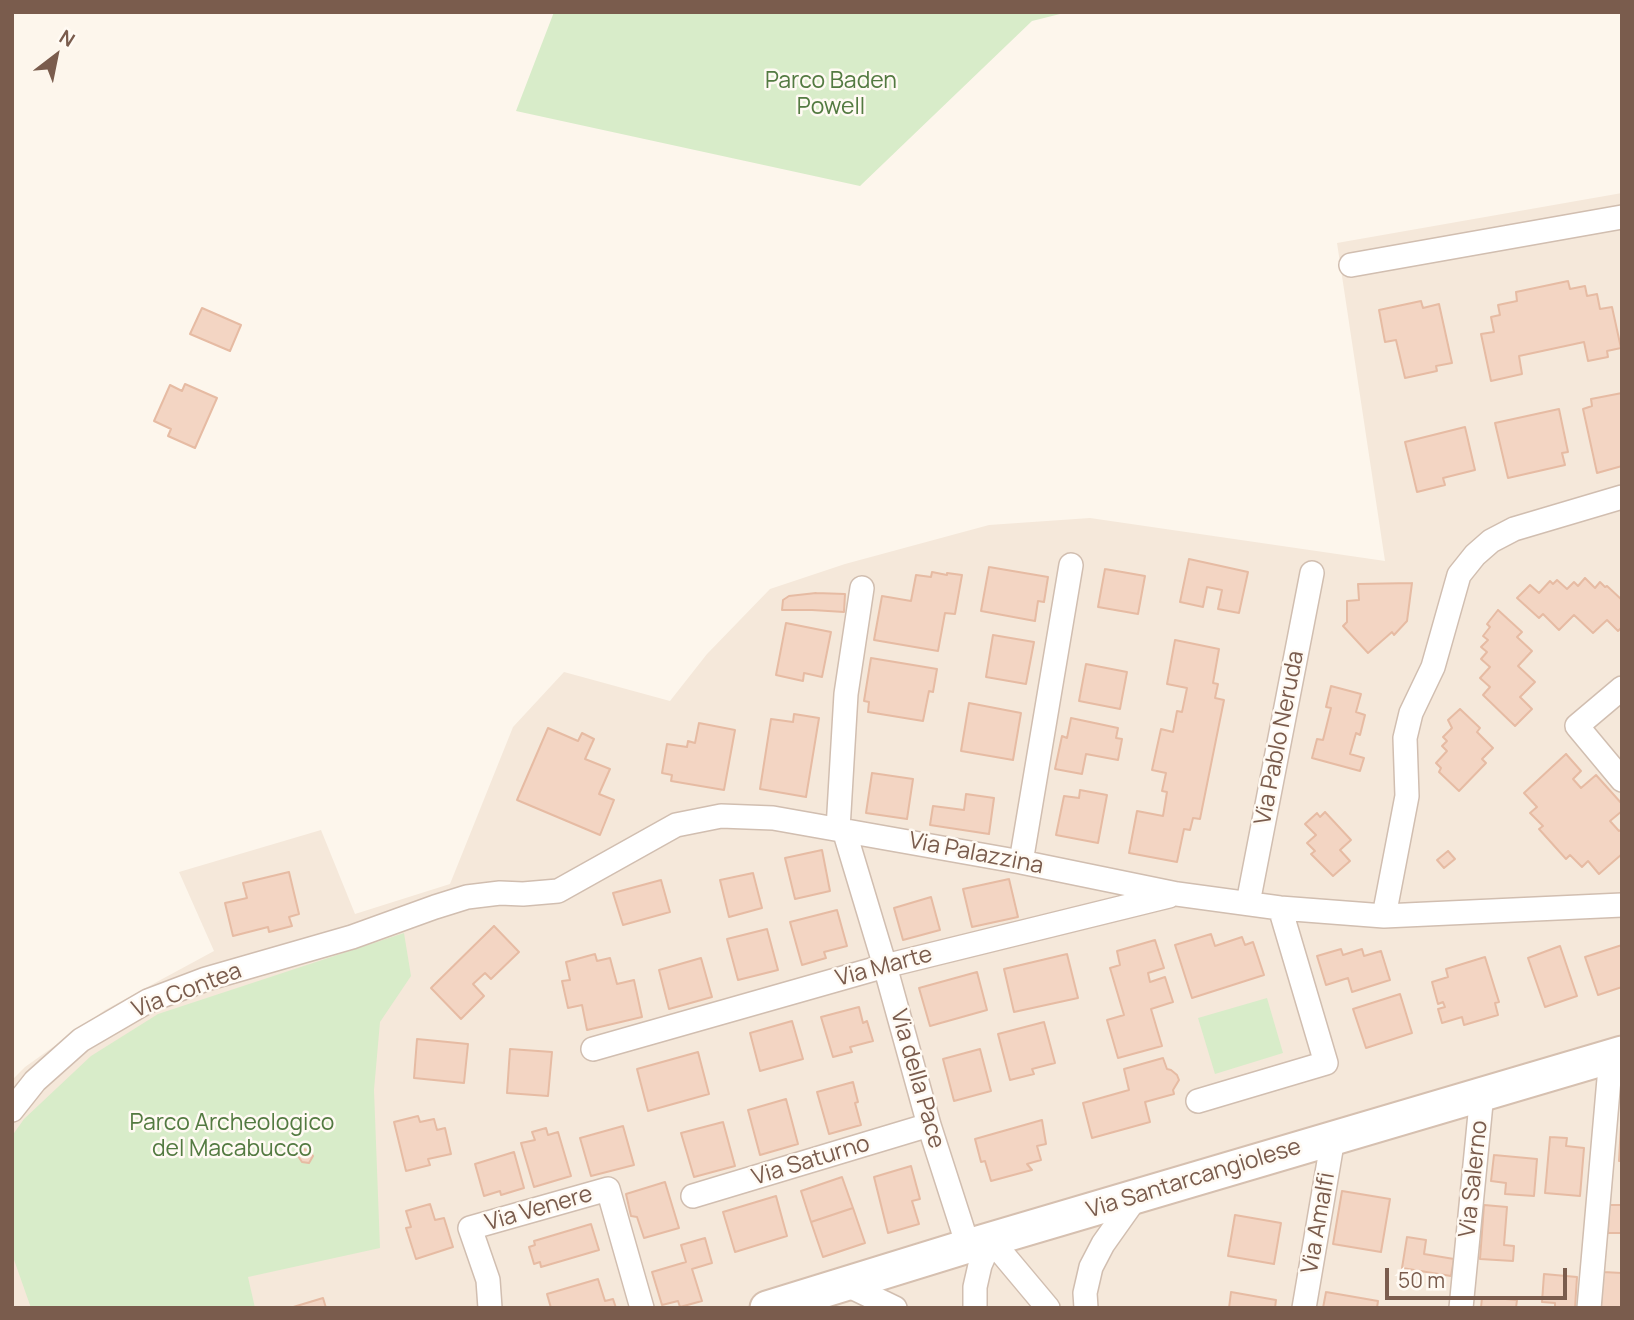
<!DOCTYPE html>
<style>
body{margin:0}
#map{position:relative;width:1634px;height:1320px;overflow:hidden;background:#fdf6ec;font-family:Manrope,sans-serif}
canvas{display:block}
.frame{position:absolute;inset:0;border:14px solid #7a5c4d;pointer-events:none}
.north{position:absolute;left:21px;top:21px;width:70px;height:70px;-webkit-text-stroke:5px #fffaf3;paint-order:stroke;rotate:32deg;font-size:19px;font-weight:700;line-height:28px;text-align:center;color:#7a5c4d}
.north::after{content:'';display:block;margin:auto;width:24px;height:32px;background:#7a5c4d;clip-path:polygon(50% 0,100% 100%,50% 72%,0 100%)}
.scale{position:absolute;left:1385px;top:1268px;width:182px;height:32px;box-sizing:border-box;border:4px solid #7a5c4d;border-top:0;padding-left:9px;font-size:21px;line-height:24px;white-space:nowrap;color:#7a5c4d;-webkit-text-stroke:5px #fffaf3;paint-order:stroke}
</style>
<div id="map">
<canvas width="1634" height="1320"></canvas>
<div class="frame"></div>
<div class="north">N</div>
<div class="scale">50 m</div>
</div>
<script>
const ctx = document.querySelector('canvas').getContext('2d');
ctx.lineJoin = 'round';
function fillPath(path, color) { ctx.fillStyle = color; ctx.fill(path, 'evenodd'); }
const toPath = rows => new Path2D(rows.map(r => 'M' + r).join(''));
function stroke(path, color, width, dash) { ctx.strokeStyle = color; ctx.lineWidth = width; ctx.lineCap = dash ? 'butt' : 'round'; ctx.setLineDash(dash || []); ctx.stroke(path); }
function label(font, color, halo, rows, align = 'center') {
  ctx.font = font + ' Manrope,sans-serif'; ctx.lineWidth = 5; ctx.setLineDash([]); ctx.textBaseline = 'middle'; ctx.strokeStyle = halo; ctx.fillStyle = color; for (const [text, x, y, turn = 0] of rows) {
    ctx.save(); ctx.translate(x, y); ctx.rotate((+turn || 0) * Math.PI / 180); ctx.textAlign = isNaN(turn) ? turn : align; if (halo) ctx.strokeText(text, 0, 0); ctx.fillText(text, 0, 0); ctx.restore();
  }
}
fillPath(toPath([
 [1622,193,1622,1308,12,1308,12,1080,25,1067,105,1010,214,951,179,872,321,830,355,914,450,884,513,727,564,672,670,701,707,654,770,589,845,564,989,525,1090,518,1385,561,1337,243]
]), '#f5e8da');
fillPath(toPath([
 [554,12,1068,12,1032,21,860,186,516,111],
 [404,933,411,976,380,1022,374,1090,380,1248,248,1277,255,1308,31,1308,12,1254,12,1136,24,1119,91,1056,158,1014],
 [1267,998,1283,1053,1215,1074,1198,1018]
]), '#d8ecc9');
const building = toPath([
 [1568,281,1570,289,1585,286,1587,296,1597,294,1600,309,1612,307,1621,348,1607,351,1608,357,1588,361,1584,342,1519,356,1522,374,1491,381,1481,334,1494,332,1491,317,1500,315,1498,305,1517,301,1516,292,1568,281],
 [1421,301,1423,308,1439,304,1452,363,1436,366,1437,371,1405,378,1396,340,1385,342,1379,310,1421,301],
 [202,308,241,325,230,351,190,334,202,308],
 [185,384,217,398,195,448,168,436,171,429,154,421,170,385,182,391,185,384],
 [1622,393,1622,466,1597,473,1583,409,1592,406,1591,399,1622,393],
 [1559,409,1568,452,1562,453,1565,465,1508,478,1495,423,1559,409],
 [1465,427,1475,470,1443,478,1445,485,1417,492,1405,442,1465,427],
 [1189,559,1248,572,1239,613,1218,609,1222,590,1207,587,1203,607,1180,602,1189,559],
 [989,567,1048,577,1044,602,1038,601,1035,621,981,611,989,567],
 [1105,569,1145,576,1138,614,1098,607,1105,569],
 [932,572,947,575,947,573,962,575,955,614,945,613,938,651,874,640,882,596,911,601,916,575,931,577,932,572],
 [1585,578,1595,588,1600,582,1605,587,1607,586,1622,600,1622,627,1618,631,1607,620,1593,633,1574,615,1559,630,1543,614,1539,618,1517,598,1530,585,1539,593,1550,581,1553,584,1557,580,1567,589,1574,582,1578,586,1585,578],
 [1412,583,1407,621,1394,635,1392,632,1368,653,1343,626,1347,622,1347,601,1359,600,1358,584,1412,583],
 [816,593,845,594,844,612,812,610,782,610,783,600,789,596,816,593],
 [1498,610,1522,632,1517,637,1532,651,1518,666,1535,682,1520,697,1532,709,1515,726,1483,695,1490,687,1480,678,1490,667,1481,659,1487,652,1481,647,1488,640,1483,636,1490,627,1487,624,1498,610],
 [786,623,831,632,822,677,804,673,803,681,776,675,786,623],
 [993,635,1034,642,1026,684,986,677,993,635],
 [1175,640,1219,649,1213,683,1218,684,1215,698,1224,700,1200,819,1193,818,1190,830,1184,829,1177,862,1129,853,1137,811,1163,816,1167,792,1162,791,1166,773,1152,770,1161,729,1173,732,1177,711,1182,712,1187,688,1167,684,1175,640],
 [871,658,937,669,933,692,929,691,923,721,868,712,869,702,864,701,871,658],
 [1086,664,1127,672,1120,709,1079,701,1086,664],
 [1331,686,1361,694,1356,712,1365,715,1360,735,1356,733,1350,754,1364,758,1360,771,1312,758,1317,739,1323,740,1331,708,1326,707,1331,686],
 [969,703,1021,713,1013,760,961,751,969,703],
 [1460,709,1480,728,1477,732,1493,748,1482,759,1486,763,1459,791,1439,772,1441,768,1436,763,1447,751,1442,746,1447,741,1443,737,1452,728,1448,720,1460,709],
 [794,714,819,718,806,797,760,789,771,719,793,722,794,714],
 [1071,718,1118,728,1116,738,1122,739,1118,760,1086,754,1082,774,1055,769,1062,736,1067,738,1071,718],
 [699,723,735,730,724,790,671,781,672,775,662,773,667,744,687,747,688,741,695,743,699,723],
 [548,728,578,741,582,733,594,739,585,759,610,769,599,794,614,800,600,835,517,800,548,728],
 [1566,754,1581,771,1573,779,1581,788,1596,775,1622,804,1622,811,1610,821,1619,831,1622,829,1622,854,1599,874,1588,861,1582,867,1570,855,1566,859,1539,829,1543,826,1530,813,1537,807,1524,793,1566,754],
 [872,773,913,779,907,819,866,813,872,773],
 [1080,790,1107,795,1098,843,1056,835,1064,796,1079,798,1080,790],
 [966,794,994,798,989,834,930,825,933,806,964,810,966,794],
 [1325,812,1351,840,1340,850,1350,861,1333,876,1311,854,1315,851,1307,843,1316,835,1305,824,1317,813,1320,817,1325,812],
 [822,850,830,891,795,899,785,858,822,850],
 [1448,851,1455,859,1444,868,1437,860,1448,851],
 [289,872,299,914,289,917,292,926,269,932,268,927,233,936,225,903,247,898,243,883,289,872],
 [753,873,762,908,729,917,720,880,753,873],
 [1009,879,1018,917,972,927,963,889,1009,879],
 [661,880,670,912,623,925,613,893,661,880],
 [931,897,940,930,903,940,894,908,931,897],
 [837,910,847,946,824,952,826,958,802,965,790,922,837,910],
 [494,926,519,952,491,979,485,973,473,984,484,996,461,1019,431,988,494,926],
 [767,929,778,970,738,980,727,939,767,929],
 [1211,934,1215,946,1242,937,1245,945,1253,942,1264,975,1192,998,1175,945,1211,934],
 [1155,940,1164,968,1148,973,1150,982,1165,977,1173,1002,1151,1009,1162,1046,1118,1058,1107,1020,1124,1015,1110,968,1120,965,1117,951,1155,940],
 [1622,945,1622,987,1598,995,1585,957,1622,945],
 [1560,946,1577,996,1545,1007,1528,958,1560,946],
 [1341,949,1343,955,1362,949,1364,956,1381,951,1390,980,1352,992,1348,978,1326,985,1317,956,1341,949],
 [595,954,597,961,610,958,617,984,634,980,642,1017,587,1030,582,1005,568,1008,562,981,570,980,566,962,595,954],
 [1067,954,1078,998,1014,1012,1004,969,1067,954],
 [1485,957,1499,1002,1495,1003,1498,1015,1464,1025,1462,1017,1442,1023,1438,1009,1445,1007,1443,1002,1438,1004,1432,982,1448,977,1446,969,1485,957],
 [701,958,712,997,669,1009,659,970,701,958],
 [977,972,987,1010,930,1026,919,988,977,972],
 [1400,994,1412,1033,1366,1048,1353,1009,1400,994],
 [859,1007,863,1023,867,1021,873,1041,850,1047,852,1052,833,1057,821,1017,859,1007],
 [792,1021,803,1059,760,1071,750,1033,792,1021],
 [1044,1022,1055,1063,1032,1069,1034,1074,1010,1080,998,1034,1044,1022],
 [417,1039,468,1044,464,1083,414,1078,417,1039],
 [510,1049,552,1052,548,1096,507,1093,510,1049],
 [980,1049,991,1091,954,1101,943,1059,980,1049],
 [698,1052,709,1094,648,1111,637,1069,698,1052],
 [1163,1058,1167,1069,1171,1070,1177,1075,1179,1080,1173,1090,1174,1094,1145,1102,1150,1122,1092,1138,1083,1103,1129,1090,1124,1069,1163,1058],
 [853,1082,858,1102,855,1103,861,1125,829,1134,817,1092,853,1082],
 [786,1099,798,1144,760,1155,748,1110,786,1099],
 [1622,1107,1622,1161,1619,1161,1622,1107],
 [418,1116,420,1122,434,1119,437,1130,445,1128,451,1154,428,1159,430,1165,406,1171,394,1122,418,1116],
 [1042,1120,1046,1144,1037,1146,1041,1160,1027,1164,1032,1170,991,1181,985,1161,981,1162,975,1139,1042,1120],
 [723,1122,735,1166,694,1177,681,1133,723,1122],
 [623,1126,634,1165,591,1176,580,1138,623,1126],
 [546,1128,548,1135,558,1132,571,1176,534,1187,521,1143,535,1140,532,1132,546,1128],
 [1550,1137,1567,1138,1566,1146,1584,1148,1580,1196,1545,1193,1550,1137],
 [302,1149,309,1150,313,1156,309,1163,302,1162,298,1156,302,1149],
 [514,1152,524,1188,501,1195,500,1191,484,1196,475,1164,514,1152],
 [1494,1155,1537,1159,1534,1196,1505,1194,1506,1183,1491,1181,1494,1155],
 [911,1166,920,1199,912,1201,919,1224,888,1233,874,1177,911,1166],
 [842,1177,853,1208,811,1222,801,1191,842,1177],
 [665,1182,679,1228,644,1238,637,1217,631,1216,626,1194,665,1182],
 [1342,1191,1390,1199,1381,1252,1333,1244,1342,1191],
 [776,1196,787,1236,735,1252,723,1212,776,1196],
 [430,1204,435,1220,444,1218,453,1247,416,1259,406,1228,411,1227,406,1211,430,1204],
 [1484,1205,1507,1207,1504,1245,1514,1246,1513,1261,1480,1259,1484,1205],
 [1609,1205,1622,1205,1622,1233,1608,1233,1609,1205],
 [853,1208,865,1243,823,1257,811,1222,853,1208],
 [1235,1215,1281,1223,1274,1264,1228,1256,1235,1215],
 [591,1224,599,1250,541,1267,540,1262,534,1264,529,1247,535,1245,534,1241,591,1224],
 [1407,1237,1426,1240,1424,1254,1454,1259,1451,1276,1402,1268,1407,1237],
 [705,1238,712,1263,692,1269,702,1301,680,1307,678,1301,662,1305,652,1272,686,1262,681,1245,705,1238],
 [1603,1272,1622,1273,1622,1308,1601,1308,1603,1272],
 [1544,1274,1577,1277,1575,1308,1555,1308,1555,1303,1542,1302,1544,1274],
 [598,1279,605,1301,613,1299,616,1308,551,1308,547,1294,598,1279],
 [1231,1292,1276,1300,1275,1308,1229,1308,1231,1292],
 [1326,1292,1378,1301,1377,1308,1323,1308,1326,1292],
 [1482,1297,1517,1300,1516,1308,1481,1308,1482,1297],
 [323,1298,326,1308,290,1308,323,1298]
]);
fillPath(building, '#f3d5c3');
stroke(building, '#e6bba3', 2);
const street = toPath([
 [1351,265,1622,217],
 [1622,688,1577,726,1622,780],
 [838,829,846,694,862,588],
 [844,830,885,966,929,1125,968,1246],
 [1021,862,1071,565],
 [1248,903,1312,573],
 [1384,916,1407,796,1405,738,1411,713,1433,667,1459,575,1475,555,1491,541,1514,529,1622,497],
 [593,1049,885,966,1169,896],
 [1198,1101,1326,1063,1280,908],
 [12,1110,35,1081,81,1040,148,1001,206,979,352,937,435,907,467,897,500,893,523,894,558,891,676,825,721,816,773,818,1021,862,1177,894,1280,908,1384,916,1622,905],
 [693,1196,929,1125],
 [845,1284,895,1308],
 [490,1308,488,1280,470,1228,608,1189,642,1308],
 [975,1308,975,1287,980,1265,991,1240,1048,1308],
 [1086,1308,1085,1293,1091,1267,1103,1244,1137,1196],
 [1304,1308,1333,1138],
 [1461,1308,1482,1093],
 [1589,1308,1611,1056]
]);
const secondary = toPath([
 [767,1308,968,1246,1622,1053]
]);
stroke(street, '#d1beb0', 26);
stroke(secondary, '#d6c0b0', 37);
stroke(street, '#fff', 23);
stroke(secondary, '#fff', 33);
label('23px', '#537a41', '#fffaf3', [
 ["Parco Baden",831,82],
 ["Powell",831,108],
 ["Parco Archeologico",232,1124],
 ["del Macabucco",232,1150]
]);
label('23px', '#7a5c4d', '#fffaf3', [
 ["Via Pablo Neruda",1280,738,-79],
 ["Via Palazzina",976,854,11],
 ["Via Marte",884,967,-15],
 ["Via Contea",187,991,-21],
 ["Via della Pace",917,1079,74],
 ["Via Saturno",811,1161,-17],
 ["Via Santarcangiolese",1194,1179,-17],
 ["Via Salerno",1474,1179,-84],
 ["Via Venere",539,1209,-16],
 ["Via Amalfi",1319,1223,-80]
]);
</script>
